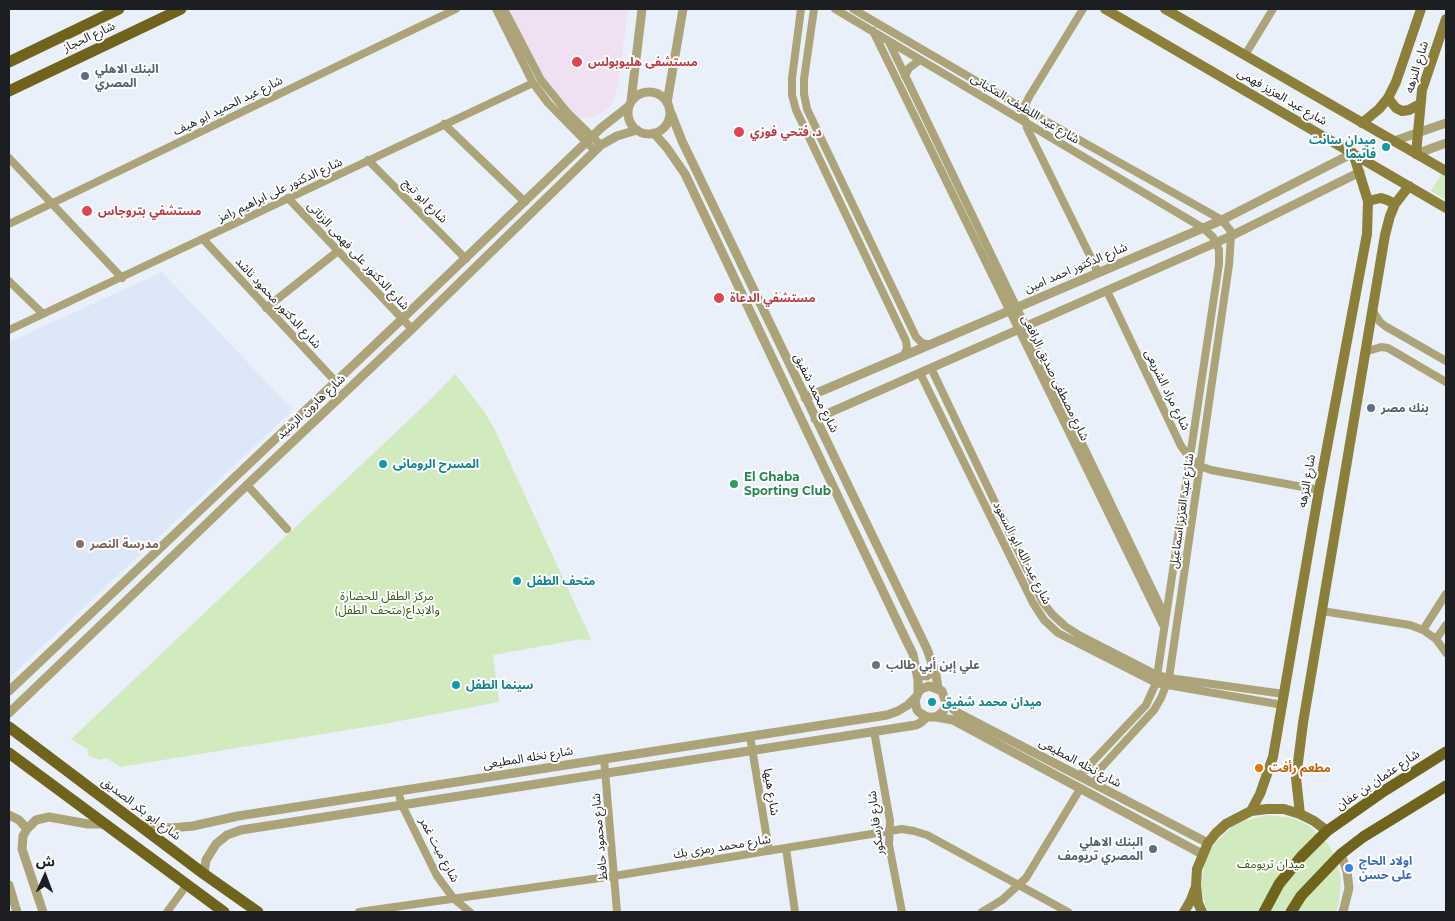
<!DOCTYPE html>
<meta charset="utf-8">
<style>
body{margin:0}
#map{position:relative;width:1455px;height:921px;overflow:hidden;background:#e9f0fa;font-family:Montserrat,"Noto Sans Arabic",sans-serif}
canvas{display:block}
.frame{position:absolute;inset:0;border:10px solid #1c1e22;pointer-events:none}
.north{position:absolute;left:20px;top:851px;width:50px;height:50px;-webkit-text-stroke:4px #fff;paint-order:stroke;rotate:2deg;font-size:14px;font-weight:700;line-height:20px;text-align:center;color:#1c1e22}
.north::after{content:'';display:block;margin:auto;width:18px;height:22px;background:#1c1e22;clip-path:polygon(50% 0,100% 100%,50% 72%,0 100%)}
</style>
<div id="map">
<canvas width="1455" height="921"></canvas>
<div class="frame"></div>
<div class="north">ش</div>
</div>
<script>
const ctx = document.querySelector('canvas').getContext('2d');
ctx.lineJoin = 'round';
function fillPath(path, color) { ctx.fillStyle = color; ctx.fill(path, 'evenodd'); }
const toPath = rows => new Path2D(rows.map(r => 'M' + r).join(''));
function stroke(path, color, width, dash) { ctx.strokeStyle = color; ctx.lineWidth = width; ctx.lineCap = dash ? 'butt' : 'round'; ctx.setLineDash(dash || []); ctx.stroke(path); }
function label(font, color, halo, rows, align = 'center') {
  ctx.font = font + ' Montserrat,"Noto Sans Arabic",sans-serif'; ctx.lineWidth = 4; ctx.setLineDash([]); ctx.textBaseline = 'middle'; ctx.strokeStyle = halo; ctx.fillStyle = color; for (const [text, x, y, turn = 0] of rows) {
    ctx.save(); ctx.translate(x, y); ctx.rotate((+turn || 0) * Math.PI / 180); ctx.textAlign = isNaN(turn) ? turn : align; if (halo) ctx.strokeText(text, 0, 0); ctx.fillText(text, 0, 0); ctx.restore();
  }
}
fillPath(toPath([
 [162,272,293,410,9,678,9,342]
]), '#dce7f8');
fillPath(toPath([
 [508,9,628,9,618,86,613,101,609,107,601,113,590,118,580,118,573,115,537,70]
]), '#efe0f2');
fillPath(toPath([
 [1442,173,1446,176,1446,200,1431,191],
 [455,374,484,411,495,430,591,639,583,641,582,639,493,655,499,702,384,724,120,767,106,758,100,760,89,756,87,749,71,739,432,398],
 [1267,815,1291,818,1302,822,1312,828,1329,845,1335,856,1341,879,1339,903,1336,912,1207,912,1201,888,1204,864,1209,852,1216,842,1233,826,1244,821]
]), '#d1ebbe');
stroke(toPath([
 [496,9,533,83,548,103,595,151],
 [504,9,541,80,567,112,601,145],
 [801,9,792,78,792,95,796,110,906,341,907,348,904,355],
 [814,9,804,79,804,94,807,109,916,337,922,343,930,345],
 [835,9,1203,228,1213,237,1219,250,1219,264,1156,683,1146,705,1079,776],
 [853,9,1024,109,1222,220,1230,230,1231,236,1229,265,1169,678,1161,698,1154,710,1100,769,1095,784],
 [1083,9,1029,97,1026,103,1024,115,1027,128,1098,272],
 [873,31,1164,627],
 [889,42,1165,616],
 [1245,55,1273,9],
 [905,76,909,68,920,60],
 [444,124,525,202],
 [9,158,122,278],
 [368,160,466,259],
 [288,198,412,329],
 [9,224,456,9],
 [203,239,336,382],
 [9,281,43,314],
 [1107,291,1181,446,1190,458,1200,466,1211,470,1319,490],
 [266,308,338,251],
 [1372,310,1380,322,1385,326,1446,361],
 [9,330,533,83],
 [1365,352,1381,347,1388,348,1446,382],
 [931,368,1042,601,1052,614,1065,626,1079,635,1157,675,1169,678,1284,694],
 [920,373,1033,603,1044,620,1058,633,1156,683,1283,705],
 [247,485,287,529],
 [1322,611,1410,625,1423,630,1436,639,1446,653],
 [1423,630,1446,594],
 [1436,639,1446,625],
 [874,731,890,821,889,845,902,912],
 [750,736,769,851],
 [604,759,617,912],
 [398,791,402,805,437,876,454,899,470,912],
 [786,848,795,912],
 [167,912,186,886],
 [359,912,614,876,902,829,914,831,927,835,1068,912],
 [982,912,1002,900,1026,878,1080,789]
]), '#aca478', 8);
stroke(toPath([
 '628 113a21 21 0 1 1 42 0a21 21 0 1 1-42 0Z',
 [631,101,642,9],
 [667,103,683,9],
 [669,108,682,141,927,649,936,675,938,688],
 [654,133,667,148,685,174,907,642,913,654,918,680,918,693,915,701,917,710,920,713,927,717,936,717,943,712,946,703,942,691,929,686,921,689,918,693],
 [1394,141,1446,123],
 [1416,154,1446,143],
 [805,398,1222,220,1353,153],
 [815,419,1231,236,1360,172],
 [917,675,927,676,935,670],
 [9,691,402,319,601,128,629,106],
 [946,699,953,709,958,713,1208,843],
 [9,713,247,485,412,329,601,145,617,136,637,130],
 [936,717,953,720,1202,854],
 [9,815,19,820,27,829],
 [139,825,171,828,193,826,238,816,887,715,898,711,908,705,916,697],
 [1341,854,1347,871,1349,888,1343,912],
 [204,874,206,860,216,844,227,835,241,830,916,725,920,723,927,717],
 [9,885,17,912],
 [43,912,22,849,23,836,27,829,36,820,49,817,88,824,105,824]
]), '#aca478', 9);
stroke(toPath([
 [1105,9,1446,208],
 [1165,9,1446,171],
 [1388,98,1396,108,1402,111,1409,110,1420,104],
 [1362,123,1379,109,1388,98,1396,82,1421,9],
 [1416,154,1422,90,1446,19],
 [1368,201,1381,198,1387,200,1395,204],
 [1251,811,1260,794,1273,757,1319,490,1367,234,1368,201,1353,153],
 [1300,814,1296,778,1303,723,1385,235,1390,216,1395,204,1409,186],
 [1184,912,1191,900,1195,889],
 [1202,912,1198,903,1196,886,1197,869,1208,843,1216,833,1226,824,1251,811,1267,809,1284,809,1300,814,1314,821,1327,831]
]), '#8b7f39', 10);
stroke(toPath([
 [9,62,119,9],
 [9,91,181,9],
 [9,727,204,874,258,912],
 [9,753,224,912],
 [1264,912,1279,884,1301,857,1327,831,1384,791,1446,752],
 [1291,912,1301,896,1341,854,1363,837,1446,786]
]), '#70641c', 11);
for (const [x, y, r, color] of [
 [577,62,6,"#e0444e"],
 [85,76,5,"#5c6f8a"],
 [739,132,6,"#e0444e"],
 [1386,147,5,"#0f9aa8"],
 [87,211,6,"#e0444e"],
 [719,298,6,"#e0444e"],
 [1371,408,5,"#5c6f8a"],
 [383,464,5,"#0f9aa8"],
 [734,484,5,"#2e9e5b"],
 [80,544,5,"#8d6e63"],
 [517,581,5,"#0f9aa8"],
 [876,665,5,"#6b7280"],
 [456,685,5,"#0f9aa8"],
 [932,702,5,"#0f9aa8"],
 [1259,768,5,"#e8710a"],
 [1153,849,5,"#5c6f8a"],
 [1349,868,5,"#3f7fe0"]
]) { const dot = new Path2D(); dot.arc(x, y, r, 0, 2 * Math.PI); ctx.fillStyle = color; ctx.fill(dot); stroke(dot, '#fff', 2); }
label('12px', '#1c1e22', '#fff', [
 ["شارع الحجاز",89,37,-25],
 ["شارع النزهه",1417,67,-73],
 ["شارع عبد العزيز فهمى",1282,97,30],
 ["شارع عبد الحميد ابو هيف",228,106,-26],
 ["شارع عبد اللطيف المكباتى",1025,109,31],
 ["شارع الدكتور على ابراهيم رامز",280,190,-25],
 ["شارع ابو تيج",425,201,45],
 ["شارع الدكتور على فهمى الزناتى",358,256,47],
 ["شارع الدكتور احمد امين",1076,268,-23],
 ["شارع الدكتور محمود ناشد",278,303,47],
 ["شارع مصطفى صديق الرافعى",1055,378,64],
 ["شارع مراد الشريعى",1167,390,64],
 ["شارع محمد شفيق",816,393,64],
 ["شارع هارون الرشيد",311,407,-43],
 ["شارع النزهه",1307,481,-80],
 ["شارع عبد العزيز اسماعيل",1182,511,-82],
 ["شارع عبد الله ابو السعود",1022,553,63],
 ["شارع نخله المطيعى",528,758,-9],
 ["شارع نخله المطيعى",1080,763,28],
 ["شارع عثمان بن عفان",1378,780,-34],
 ["شارع هيها",771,792,81],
 ["شارع ابو بكر الصديق",141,809,37],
 ["شارع فارسكور",876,823,-97],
 ["شارع محمود حافظ",600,837,-95],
 ["شارع محمد رمزى بك",722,847,-9],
 ["شارع ميت غمر",439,850,62]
]);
label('bold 12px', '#be3a42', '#fff', [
 ["مستشفى هليوبولس",588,62],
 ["د. فتحي فوزي",750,132],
 ["مستشفي بتروجاس",98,211],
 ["مستشفي الدعاة",730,298]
], 'left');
label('bold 12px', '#4e5e75', '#fff', [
 ["البنك الاهلي",95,69],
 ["المصري",95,83],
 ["بنك مصر",1381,408],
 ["البنك الاهلي",1143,842,"right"],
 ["المصري تريومف",1143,856,"right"]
], 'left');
label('bold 12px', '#0d838f', '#fff', [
 ["ميدان سانت",1376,140,"right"],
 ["فاتيما",1376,154,"right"],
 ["المسرح الرومانى",393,464],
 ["متحف الطفل",527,581],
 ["سينما الطفل",466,685],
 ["ميدان محمد شفيق",942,702]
], 'left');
label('bold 12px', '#27864d', '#fff', [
 ["El Ghaba",744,477],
 ["Sporting Club",744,491]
], 'left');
label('bold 12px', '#785e54', '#fff', [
 ["مدرسة النصر",90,544]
], 'left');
label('12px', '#365812', '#fff', [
 ["مركز الطفل للحضارة",387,596],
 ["والابداع(متحف الطفل)",387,610],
 ["ميدان تريومف",1271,864]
]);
label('bold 12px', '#5b616d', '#fff', [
 ["علي إبن أبي طالب",886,665]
], 'left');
label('bold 12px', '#c56008', '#fff', [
 ["مطعم رأفت",1269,768]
], 'left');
label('bold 12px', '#366cbe', '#fff', [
 ["اولاد الحاج",1359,861],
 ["على حسن",1359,875]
], 'left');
</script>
